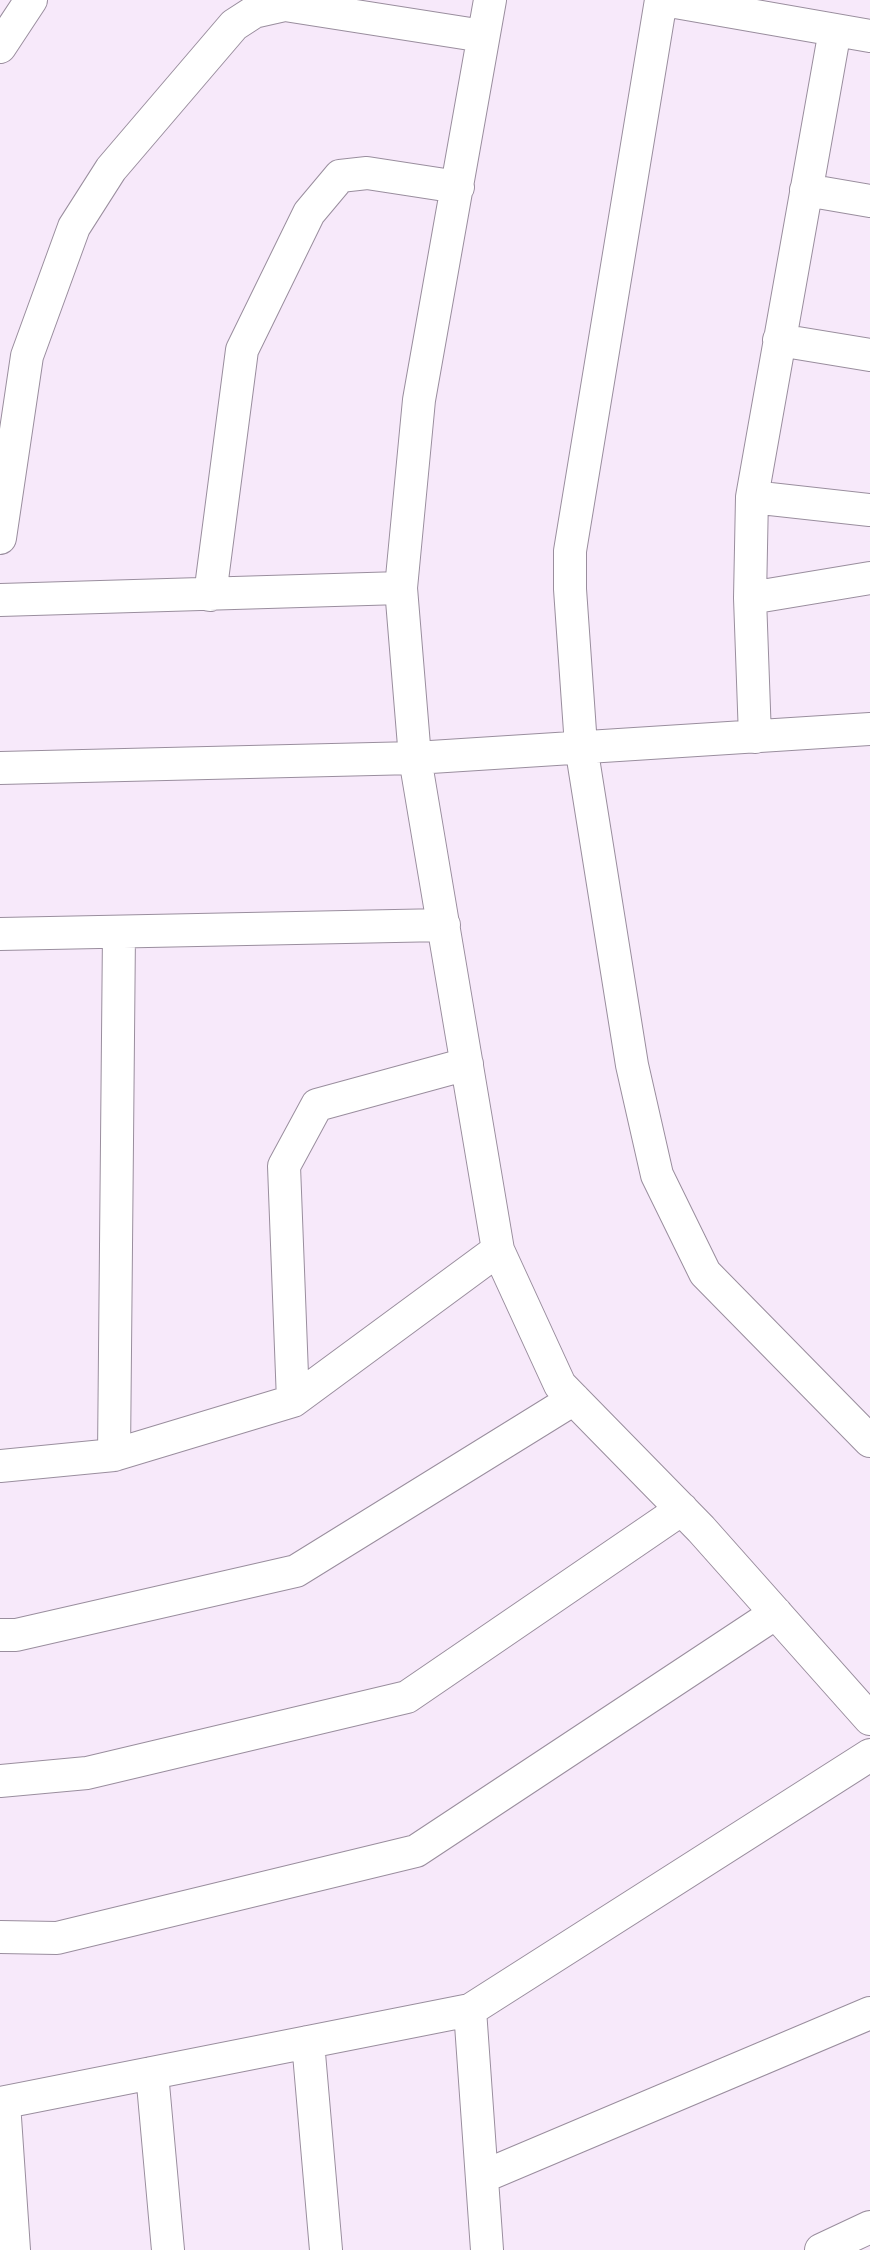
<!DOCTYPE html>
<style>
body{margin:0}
canvas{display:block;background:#f7e9fa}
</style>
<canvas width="870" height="2250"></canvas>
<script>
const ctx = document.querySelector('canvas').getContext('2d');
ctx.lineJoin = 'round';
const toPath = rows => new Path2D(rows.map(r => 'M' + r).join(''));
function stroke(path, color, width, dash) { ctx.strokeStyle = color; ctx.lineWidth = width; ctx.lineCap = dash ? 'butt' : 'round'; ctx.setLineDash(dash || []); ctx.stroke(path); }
const minor = toPath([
 [490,0,419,400,401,588,415,758,498,1250,560,1385,701,1529,870,1719],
 [661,0,570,551,570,589,581,746,632,1065,657,1175,705,1273,870,1441],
 [664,0,870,36],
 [0,47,31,0],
 [806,190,870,201],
 [779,340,870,355],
 [752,497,870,510],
 [0,538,27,356,74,227,111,169,234,25,254,12,285,5,483,36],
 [210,595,242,350,309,213,340,176,367,173,458,187],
 [750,598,870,578],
 [0,600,401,588],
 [755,737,750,598,752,497,835,30],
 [0,768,415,758,870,729],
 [0,934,444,925],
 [293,1401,284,1166,317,1105,467,1064],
 [114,1455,119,932],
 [0,1466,114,1455,293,1401,498,1250],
 [0,1635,16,1635,296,1571,574,1399],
 [0,1781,87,1773,407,1697,682,1509],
 [0,1937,57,1938,416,1851,776,1613],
 [470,2010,487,2250],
 [308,2042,326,2250],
 [152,2073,168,2250],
 [0,2103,470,2010,870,1755],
 [4,2103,14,2250],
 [482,2177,870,2013],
 [821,2250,870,2227]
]);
stroke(minor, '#9a8e9e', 34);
stroke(minor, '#fff', 32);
</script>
